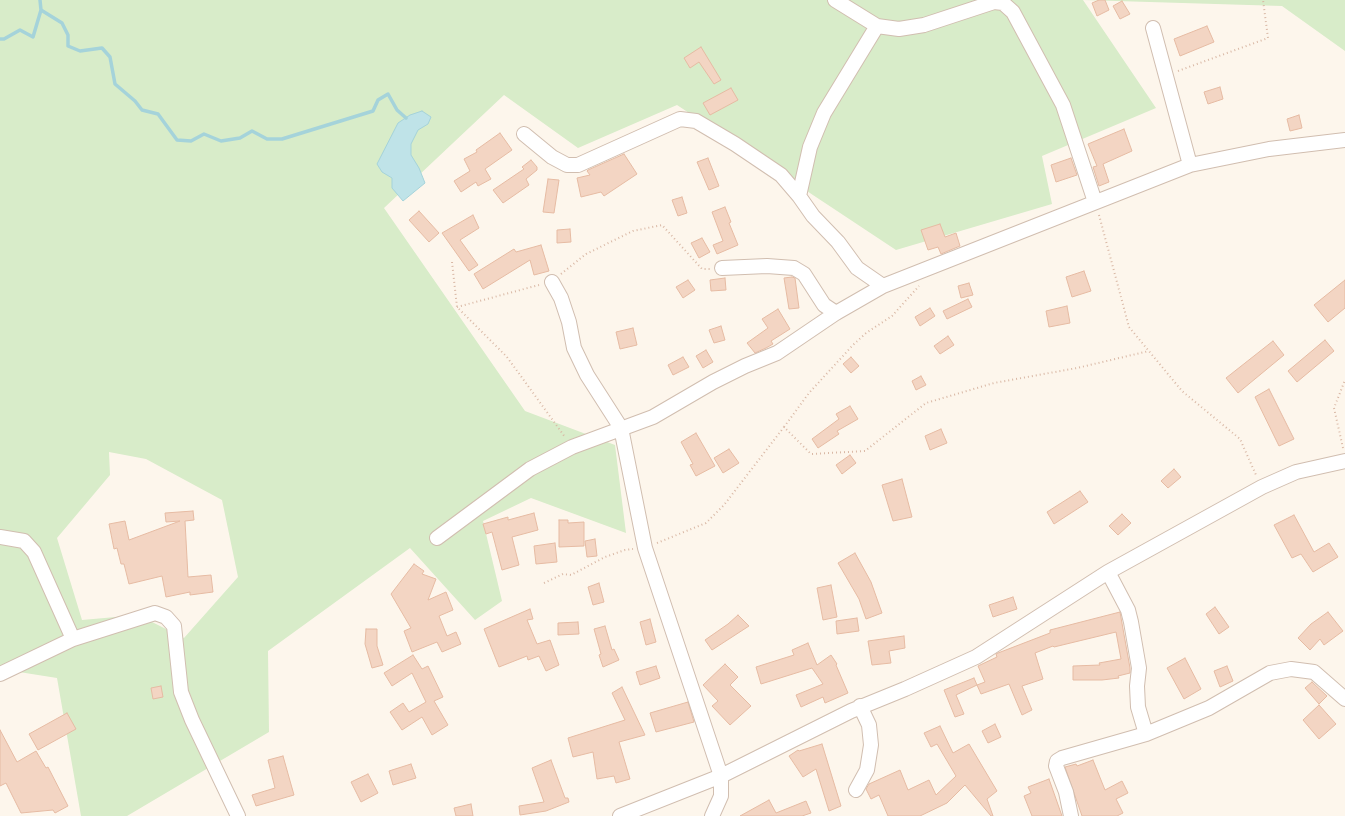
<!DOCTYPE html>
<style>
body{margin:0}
canvas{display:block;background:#fdf6ec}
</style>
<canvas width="1345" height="816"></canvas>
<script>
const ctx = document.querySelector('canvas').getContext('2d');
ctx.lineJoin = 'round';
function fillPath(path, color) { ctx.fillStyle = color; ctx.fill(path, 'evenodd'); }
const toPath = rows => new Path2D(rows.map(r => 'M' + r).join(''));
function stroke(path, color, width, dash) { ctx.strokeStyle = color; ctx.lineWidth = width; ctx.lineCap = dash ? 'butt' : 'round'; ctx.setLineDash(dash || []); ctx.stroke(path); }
fillPath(toPath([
 [0,0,1345,0,1345,51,1282,6,1083,0,1156,108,1042,156,1052,204,896,250,677,105,578,148,504,95,384,208,525,411,615,445,626,533,531,498,483,521,502,601,475,620,410,548,268,651,269,732,127,816,81,816,57,678,0,669],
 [109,452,146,459,222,500,238,577,184,638,138,615,82,620,57,538,110,475]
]), '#d8ecc9');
const water = toPath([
 [422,111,431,117,428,124,418,130,411,144,411,155,419,168,425,183,403,201,392,188,392,178,382,172,377,164,398,123,410,115,422,111]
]);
fillPath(water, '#bfe3e8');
stroke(water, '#a5d3da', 1);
stroke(toPath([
 [41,10,62,23,68,35,68,46,80,51,102,48,110,57,115,84,135,101,142,110,158,114,177,140,191,141,204,134,221,141,240,138,252,131,267,139,282,139,373,111,378,100,388,94,397,110,406,118],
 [0,39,4,39,20,30,33,37,41,10,40,0]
]), '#a5d3da', 3.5);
const building = toPath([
 [1099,0,1105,0,1109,10,1097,16,1092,3,1099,0],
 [1122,1,1130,14,1120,19,1113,6,1122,1],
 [1207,26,1214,42,1180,56,1174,39,1207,26],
 [701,47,721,80,714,84,699,62,690,68,684,58,701,47],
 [1220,87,1223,99,1208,104,1204,92,1220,87],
 [731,88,738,100,710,115,703,103,731,88],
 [1299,115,1302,128,1290,131,1287,119,1299,115],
 [1124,129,1132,151,1103,164,1109,182,1099,186,1093,167,1097,166,1088,144,1124,129],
 [500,133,512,150,485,169,491,179,478,186,476,182,461,192,454,181,470,171,464,159,477,152,476,150,500,133],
 [624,154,637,174,604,196,601,192,581,197,577,178,590,175,587,171,588,170,624,154],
 [708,158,719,186,709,190,697,162,708,158],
 [1071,158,1077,175,1056,182,1051,165,1071,158],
 [531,160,537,167,537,170,526,179,529,185,503,203,493,190,524,169,522,167,531,160],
 [548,179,559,180,554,213,543,212,548,179],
 [682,197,687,213,678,216,672,200,682,197],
 [725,207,731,222,729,223,738,245,717,254,713,245,723,241,712,212,725,207],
 [419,211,439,233,429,242,409,220,419,211],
 [473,215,479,228,460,240,478,265,469,271,442,233,473,215],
 [940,224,945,237,956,233,960,246,941,254,938,247,928,250,921,230,940,224],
 [570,229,571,242,557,243,557,230,570,229],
 [702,238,710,252,699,258,691,243,702,238],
 [541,245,549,271,534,275,530,260,483,289,474,274,514,249,516,252,541,245],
 [1084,271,1091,291,1072,297,1066,277,1084,271],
 [792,277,795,278,799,308,789,309,784,278,792,277],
 [725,278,726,290,711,291,710,280,725,278],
 [688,280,695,290,683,298,676,287,688,280],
 [1345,280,1345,308,1328,322,1314,305,1345,280],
 [969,283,973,295,961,298,958,286,969,283],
 [968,299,972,307,947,319,943,311,968,299],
 [1067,306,1070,323,1049,327,1046,311,1067,306],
 [930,308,935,316,920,326,915,317,930,308],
 [778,309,790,329,771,341,773,344,766,348,755,353,747,343,768,328,762,319,778,309],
 [721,326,725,340,714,343,709,330,721,326],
 [633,328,637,345,620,349,616,332,633,328],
 [948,336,954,345,940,354,934,346,948,336],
 [1325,340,1334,351,1297,382,1288,371,1325,340],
 [1273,341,1284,355,1238,393,1226,378,1273,341],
 [706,350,713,362,703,368,696,356,706,350],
 [683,357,689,367,673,375,668,365,683,357],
 [851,357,859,366,851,373,843,364,851,357],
 [921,376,926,385,916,390,912,381,921,376],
 [1269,389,1294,439,1279,446,1255,397,1269,389],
 [850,406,858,419,837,431,839,434,818,448,812,439,839,419,836,414,850,406],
 [941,429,947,443,930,450,925,436,941,429],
 [696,433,715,466,696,476,690,465,693,464,681,442,696,433],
 [729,449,739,463,723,473,714,458,729,449],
 [850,455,856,463,842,474,836,465,850,455],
 [1174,469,1181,477,1168,488,1161,481,1174,469],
 [902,479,912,517,893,521,882,485,902,479],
 [1080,491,1088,502,1054,524,1047,512,1080,491],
 [193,511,194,520,185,521,188,577,211,575,213,592,190,595,190,592,166,597,162,576,129,584,124,564,121,564,117,548,114,549,109,524,125,521,129,540,180,521,166,522,165,513,193,511],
 [534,513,538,530,512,537,519,565,502,570,492,532,486,534,483,524,508,517,508,520,534,513],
 [1122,514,1131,523,1118,535,1109,526,1122,514],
 [1294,515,1314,552,1329,543,1338,557,1313,572,1301,554,1292,558,1274,525,1294,515],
 [559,520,568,520,568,523,584,522,584,546,559,547,559,520],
 [595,539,597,556,587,557,585,541,595,539],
 [555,543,557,562,536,564,534,546,555,543],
 [855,553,871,582,882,613,866,619,859,599,838,563,855,553],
 [414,564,424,571,422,574,436,579,428,600,446,592,453,610,439,616,447,636,456,632,461,644,442,652,437,642,412,652,404,631,411,628,391,594,414,564],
 [599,583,604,602,593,605,588,587,599,583],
 [831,585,837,617,823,620,817,588,831,585],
 [1013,597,1017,609,993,617,989,605,1013,597],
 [1215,607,1229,627,1219,634,1206,614,1215,607],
 [530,609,533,619,527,620,537,644,550,640,559,665,546,671,539,656,528,660,527,656,499,667,484,629,530,609],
 [1120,612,1130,668,1130,673,1118,676,1119,678,1102,680,1073,680,1073,666,1100,665,1099,663,1121,659,1116,632,1054,647,1053,646,1035,653,1043,679,1022,686,1032,710,1022,715,1009,684,981,694,977,685,985,682,978,666,997,657,996,654,998,653,1050,633,1050,630,1120,612],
 [1328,612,1343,631,1324,645,1320,639,1310,650,1298,638,1311,624,1328,612],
 [738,615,749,626,712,650,705,640,728,624,738,615],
 [857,618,859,631,837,634,836,621,857,618],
 [650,619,656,642,646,645,640,622,650,619],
 [578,622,579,634,558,635,558,623,578,622],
 [605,626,612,650,614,649,619,660,603,667,599,655,601,654,594,629,605,626],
 [366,629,377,629,377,646,383,665,372,668,365,644,366,629],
 [904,636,905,648,889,651,891,663,872,665,868,641,904,636],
 [808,643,817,665,831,655,837,664,836,665,848,693,825,703,823,697,801,707,796,695,823,684,812,668,761,684,756,667,794,655,792,650,808,643],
 [413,655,422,669,428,666,443,697,434,701,448,725,432,735,422,717,402,730,390,712,403,703,409,712,426,702,412,673,392,686,384,673,413,655],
 [1185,658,1201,689,1184,699,1167,668,1185,658],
 [725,664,738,677,730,685,751,706,730,725,712,706,718,701,703,685,725,664],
 [656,666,660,678,640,685,636,672,656,666],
 [1227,666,1233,681,1220,687,1214,671,1227,666],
 [974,678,977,685,956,695,964,714,955,717,944,690,974,678],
 [1312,682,1327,696,1319,704,1305,688,1312,682],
 [161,686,163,697,153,699,151,688,161,686],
 [622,687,645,735,619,742,630,779,616,783,614,776,597,779,593,752,573,757,568,738,625,720,612,693,622,687],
 [688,702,694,722,656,732,650,713,688,702],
 [1319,705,1336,724,1319,739,1303,720,1319,705],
 [67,713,76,729,38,750,29,734,67,713],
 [995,724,1001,737,988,743,982,731,995,724],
 [940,726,953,753,969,744,997,791,987,799,993,816,991,816,965,785,947,803,920,816,888,816,879,795,871,799,866,789,869,784,900,770,908,790,929,780,936,795,956,776,937,744,931,747,924,733,940,726],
 [0,730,17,762,36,751,46,768,48,767,68,806,55,813,53,810,21,813,6,783,0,786,0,730],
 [822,744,841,806,829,811,816,769,803,777,789,756,798,750,799,751,822,744],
 [283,756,294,795,256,806,252,795,275,788,268,760,283,756],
 [551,760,565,798,568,798,569,802,546,811,520,815,519,806,544,802,532,768,551,760],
 [1093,760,1105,790,1122,781,1128,793,1116,799,1123,813,1117,816,1082,816,1065,767,1076,764,1077,766,1093,760],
 [411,764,416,778,393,785,389,771,411,764],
 [368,774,378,793,361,802,351,782,368,774],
 [1049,779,1062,816,1032,816,1024,796,1031,793,1028,787,1049,779],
 [769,800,776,813,806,801,811,813,802,816,740,816,769,800],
 [471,804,473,816,456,816,454,808,471,804]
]);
fillPath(building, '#f3d5c3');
stroke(building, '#e6bba3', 1);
const minor = toPath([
 [835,0,877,26,899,29,924,25,994,2,1003,3,1013,12,1063,105,1095,202],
 [1153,28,1190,165],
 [524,134,552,157,567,165,578,165,680,119,696,121,735,144,781,175,799,196,813,216,838,242,857,268,883,286],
 [799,196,810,147,824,113,877,26],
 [722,268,767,266,794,268,804,274,824,305,836,313],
 [552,282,561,298,569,322,574,348,587,375,621,428,645,548,721,776,721,796,712,816],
 [0,537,24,541,34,552,73,639],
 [437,538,530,469,572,447,653,417,713,382,745,366,777,353,836,313,883,286,1190,165,1269,149,1345,140],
 [1108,572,1128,610,1131,622,1139,668,1137,686,1138,707,1146,734],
 [0,674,73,639,155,613,166,617,174,626,181,692,192,720,238,816],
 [856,790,867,770,871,745,869,725,860,706],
 [620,816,721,776,851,711,905,689,976,657,1108,572,1262,487,1296,472,1345,461],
 [1071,816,1066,792,1056,766,1057,761,1062,758,1146,734,1209,708,1270,673,1291,669,1314,672,1345,699]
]);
stroke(minor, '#d1beb0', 16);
stroke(toPath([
 [1178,71,1268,38,1263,0],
 [1099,215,1129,327,1182,391,1240,439,1256,475],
 [452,262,457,307,507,357,565,437],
 [561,274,586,254,633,231,662,225,702,269,710,269],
 [457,307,539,285],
 [784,427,809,393,853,345,866,333,892,316,919,286],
 [1343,448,1334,408,1345,380],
 [657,543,706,523,724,505,784,427,811,454,865,451,926,403,994,383,1077,368,1149,351],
 [544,583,563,574,571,575,605,557,625,550,633,549]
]), '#d9b8a5', 2, [1, 3]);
stroke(minor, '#fff', 14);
</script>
